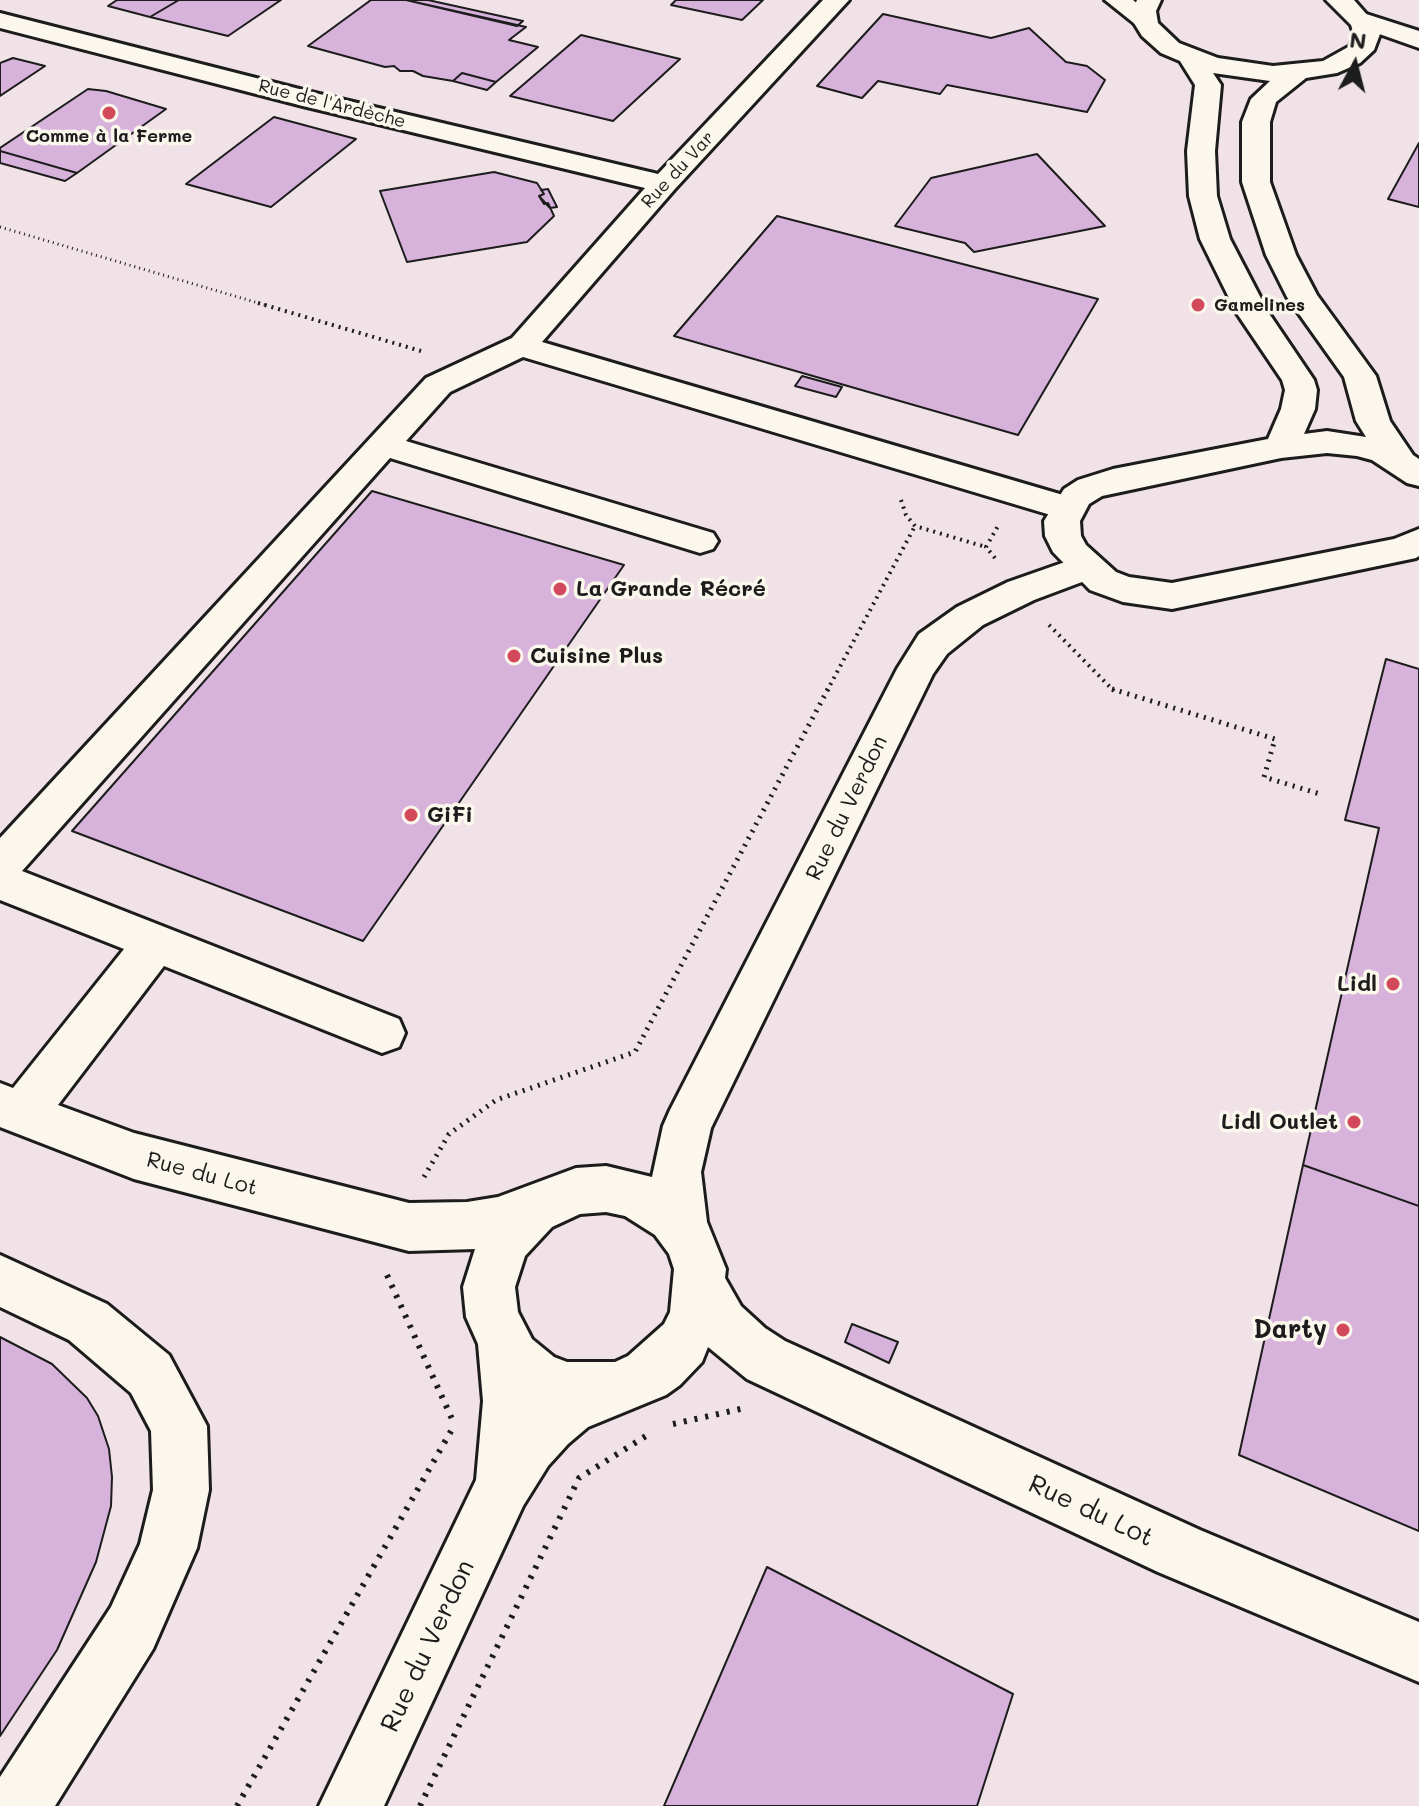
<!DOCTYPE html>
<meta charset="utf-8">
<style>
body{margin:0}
#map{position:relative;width:1419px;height:1806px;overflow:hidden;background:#fbf7ec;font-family:Mali,sans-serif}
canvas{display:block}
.north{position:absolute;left:1315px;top:24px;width:80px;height:80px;-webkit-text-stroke:6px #fbf7ec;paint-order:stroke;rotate:7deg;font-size:22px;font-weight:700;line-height:32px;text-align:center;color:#1c1c1c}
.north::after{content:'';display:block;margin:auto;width:28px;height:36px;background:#1c1c1c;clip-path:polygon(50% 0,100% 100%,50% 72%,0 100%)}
</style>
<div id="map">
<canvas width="1419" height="1806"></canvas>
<div class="north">N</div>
</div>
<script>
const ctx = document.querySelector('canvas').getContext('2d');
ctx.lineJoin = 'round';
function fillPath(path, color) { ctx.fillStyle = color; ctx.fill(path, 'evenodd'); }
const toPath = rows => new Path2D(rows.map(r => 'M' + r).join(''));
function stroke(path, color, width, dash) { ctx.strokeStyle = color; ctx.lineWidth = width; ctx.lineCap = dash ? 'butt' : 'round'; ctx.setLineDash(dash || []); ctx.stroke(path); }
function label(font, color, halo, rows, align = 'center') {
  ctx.font = font + ' Mali,sans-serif'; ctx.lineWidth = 7; ctx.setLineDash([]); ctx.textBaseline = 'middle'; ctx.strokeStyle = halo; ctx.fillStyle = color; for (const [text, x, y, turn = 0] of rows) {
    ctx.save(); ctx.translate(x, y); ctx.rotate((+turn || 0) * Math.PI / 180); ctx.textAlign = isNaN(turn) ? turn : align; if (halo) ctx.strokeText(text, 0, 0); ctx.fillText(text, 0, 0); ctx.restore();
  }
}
fillPath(toPath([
 [0,0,1419,0,1419,1806,0,1806]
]), '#f0e2e7');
const building = toPath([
 [117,0,179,0,150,17,108,6,117,0],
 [179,0,281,0,228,36,150,17,179,0],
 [371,0,406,0,526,27,509,40,538,47,496,82,462,73,453,81,423,76,413,71,400,71,394,66,385,67,308,46,371,0],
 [406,0,428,0,523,21,517,26,406,0],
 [676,0,763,0,742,20,671,5,676,0],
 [883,14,991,38,1029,28,1066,62,1087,66,1105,80,1087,112,947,85,940,94,878,81,862,98,817,86,883,14],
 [581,35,680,59,613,121,510,96,581,35],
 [13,58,45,66,0,96,0,63,13,58],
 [462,73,496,82,487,90,453,81,462,73],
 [88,89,106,91,166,109,77,173,0,151,0,148,88,89],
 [274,117,356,139,271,207,186,184,274,117],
 [1419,143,1419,207,1388,199,1419,143],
 [0,151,77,173,65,181,0,163,0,151],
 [1037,154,1105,226,974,252,965,243,895,226,931,178,1037,154],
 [494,172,537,183,544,194,539,196,544,204,548,203,554,216,527,242,407,262,380,191,494,172],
 [548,189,557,207,550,208,539,196,544,194,541,190,548,189],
 [777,216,1098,299,1018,435,674,336,777,216],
 [802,376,842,387,836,397,795,386,802,376],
 [372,491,624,565,363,941,72,831,372,491],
 [1386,659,1419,669,1419,1206,1303,1165,1379,828,1345,820,1386,659],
 [1303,1165,1419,1206,1419,1531,1239,1455,1303,1165],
 [852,1324,898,1342,889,1363,845,1342,852,1324],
 [0,1337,52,1364,87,1398,98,1416,109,1449,112,1477,111,1506,96,1562,57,1650,0,1736,0,1337],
 [767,1567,1013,1694,977,1806,664,1806,767,1567]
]);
fillPath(building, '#d7b2db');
stroke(building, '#1c1c1c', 2);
const minor = toPath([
 [823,0,849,0,674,190,542,342,1080,500,1085,508,1080,516,1067,520,1054,516,523,357,450,392,406,441,713,533,718,541,713,549,700,553,390,458,22,871,399,1019,405,1033,399,1047,382,1053,164,966,58,1105,134,1133,409,1203,467,1202,498,1197,576,1168,606,1166,652,1177,663,1126,670,1110,897,669,919,634,957,607,1008,582,1085,555,1098,558,1103,567,1098,576,1034,600,983,625,947,654,933,674,711,1128,701,1172,707,1222,726,1269,725,1278,741,1306,765,1328,785,1341,1200,1530,1419,1622,1419,1682,1158,1572,747,1379,708,1347,702,1362,680,1385,666,1395,588,1427,568,1444,548,1466,523,1506,384,1806,319,1806,476,1480,483,1401,478,1344,466,1317,463,1287,475,1249,409,1251,134,1179,0,1127,0,1083,13,1088,124,949,0,900,0,838,426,378,512,338,645,188,303,106,0,28,0,13,315,93,658,174,823,0],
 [606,1212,625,1216,655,1235,669,1254,674,1269,670,1312,664,1324,628,1356,615,1362,567,1362,554,1357,532,1339,518,1312,515,1287,525,1256,552,1227,580,1214,606,1212],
 [1105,0,1133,0,1156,19,1153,24,1135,24,1105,0],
 [1360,12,1419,31,1419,48,1351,24,1348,19,1351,14,1360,12],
 [0,1255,107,1304,169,1355,207,1426,209,1490,197,1548,153,1649,55,1806,0,1806,0,1777,111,1607,140,1544,153,1490,151,1431,131,1393,69,1340,0,1307,0,1255]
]);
const major = toPath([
 [1137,0,1161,0,1156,11,1158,23,1179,43,1218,58,1273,66,1323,61,1350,46,1354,34,1351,25,1326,0,1354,0,1375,24,1380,34,1374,50,1360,63,1337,73,1306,78,1276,102,1270,122,1270,182,1296,255,1317,295,1376,376,1390,421,1413,455,1419,459,1419,486,1407,483,1372,460,1357,456,1327,453,1281,458,1102,496,1089,504,1080,521,1081,536,1086,545,1116,572,1129,577,1172,583,1394,539,1419,529,1419,556,1416,558,1172,609,1123,602,1090,590,1053,552,1045,536,1044,521,1064,489,1078,480,1113,469,1268,439,1281,409,1285,390,1282,380,1236,312,1200,239,1189,196,1187,151,1195,85,1180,61,1161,53,1142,36,1134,23,1132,11,1137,0],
 [1213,73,1270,81,1251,99,1242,122,1242,182,1266,255,1287,297,1344,377,1356,421,1366,437,1327,431,1304,434,1315,409,1317,390,1314,380,1268,312,1230,239,1217,196,1215,151,1221,85,1213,73]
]);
stroke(minor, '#1c1c1c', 6);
stroke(major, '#1c1c1c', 6);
stroke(toPath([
 [0,227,265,305]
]), '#1c1c1c', 3, [1, 4]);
stroke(toPath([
 [258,303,421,351],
 [901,500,906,515,915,526,986,547],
 [995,558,986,547,998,526],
 [1049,625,1114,691],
 [827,691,915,526]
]), '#1c1c1c', 4, [2, 5]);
stroke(toPath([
 [1112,689,1275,739,1264,777,1320,794],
 [424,1177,449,1134,496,1100,635,1052,828,689]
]), '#1c1c1c', 5, [2, 6]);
stroke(toPath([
 [387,1275,452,1419],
 [673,1424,745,1408],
 [237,1806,451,1431],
 [420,1806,579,1478,646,1436]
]), '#1c1c1c', 6, [3, 8]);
fillPath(minor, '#fbf7ec');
fillPath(major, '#fbf7ec');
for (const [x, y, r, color] of [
 [109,113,8,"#d1495b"],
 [1198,305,8,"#d1495b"],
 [560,589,8,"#d1495b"],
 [514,656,8,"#d1495b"],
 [411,815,8,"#d1495b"],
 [1393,984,8,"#d1495b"],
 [1354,1122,8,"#d1495b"],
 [1343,1330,8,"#d1495b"]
]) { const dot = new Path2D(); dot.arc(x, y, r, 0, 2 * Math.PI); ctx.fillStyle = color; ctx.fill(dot); stroke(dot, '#fbf7ec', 3); }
label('18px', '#1c1c1c', '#fbf7ec', [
 ["Rue de l'Ardèche",332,104,14],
 ["Rue du Var",678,170,-47]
]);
label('bold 18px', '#1c1c1c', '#fbf7ec', [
 ["Comme à la Ferme",109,136],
 ["Gamelines",1214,305,"left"]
]);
label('bold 22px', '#1c1c1c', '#fbf7ec', [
 ["La Grande Récré",576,589],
 ["Cuisine Plus",530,656],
 ["GiFi",427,815],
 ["Lidl",1377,984,"right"],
 ["Lidl Outlet",1338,1122,"right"]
], 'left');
label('22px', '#1c1c1c', '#fbf7ec', [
 ["Rue du Verdon",847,808,-64],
 ["Rue du Lot",202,1174,15]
]);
label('bold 26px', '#1c1c1c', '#fbf7ec', [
 ["Darty",1327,1330]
], 'right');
label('26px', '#1c1c1c', '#fbf7ec', [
 ["Rue du Lot",1091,1511,25],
 ["Rue du Verdon",428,1646,-65]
]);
</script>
